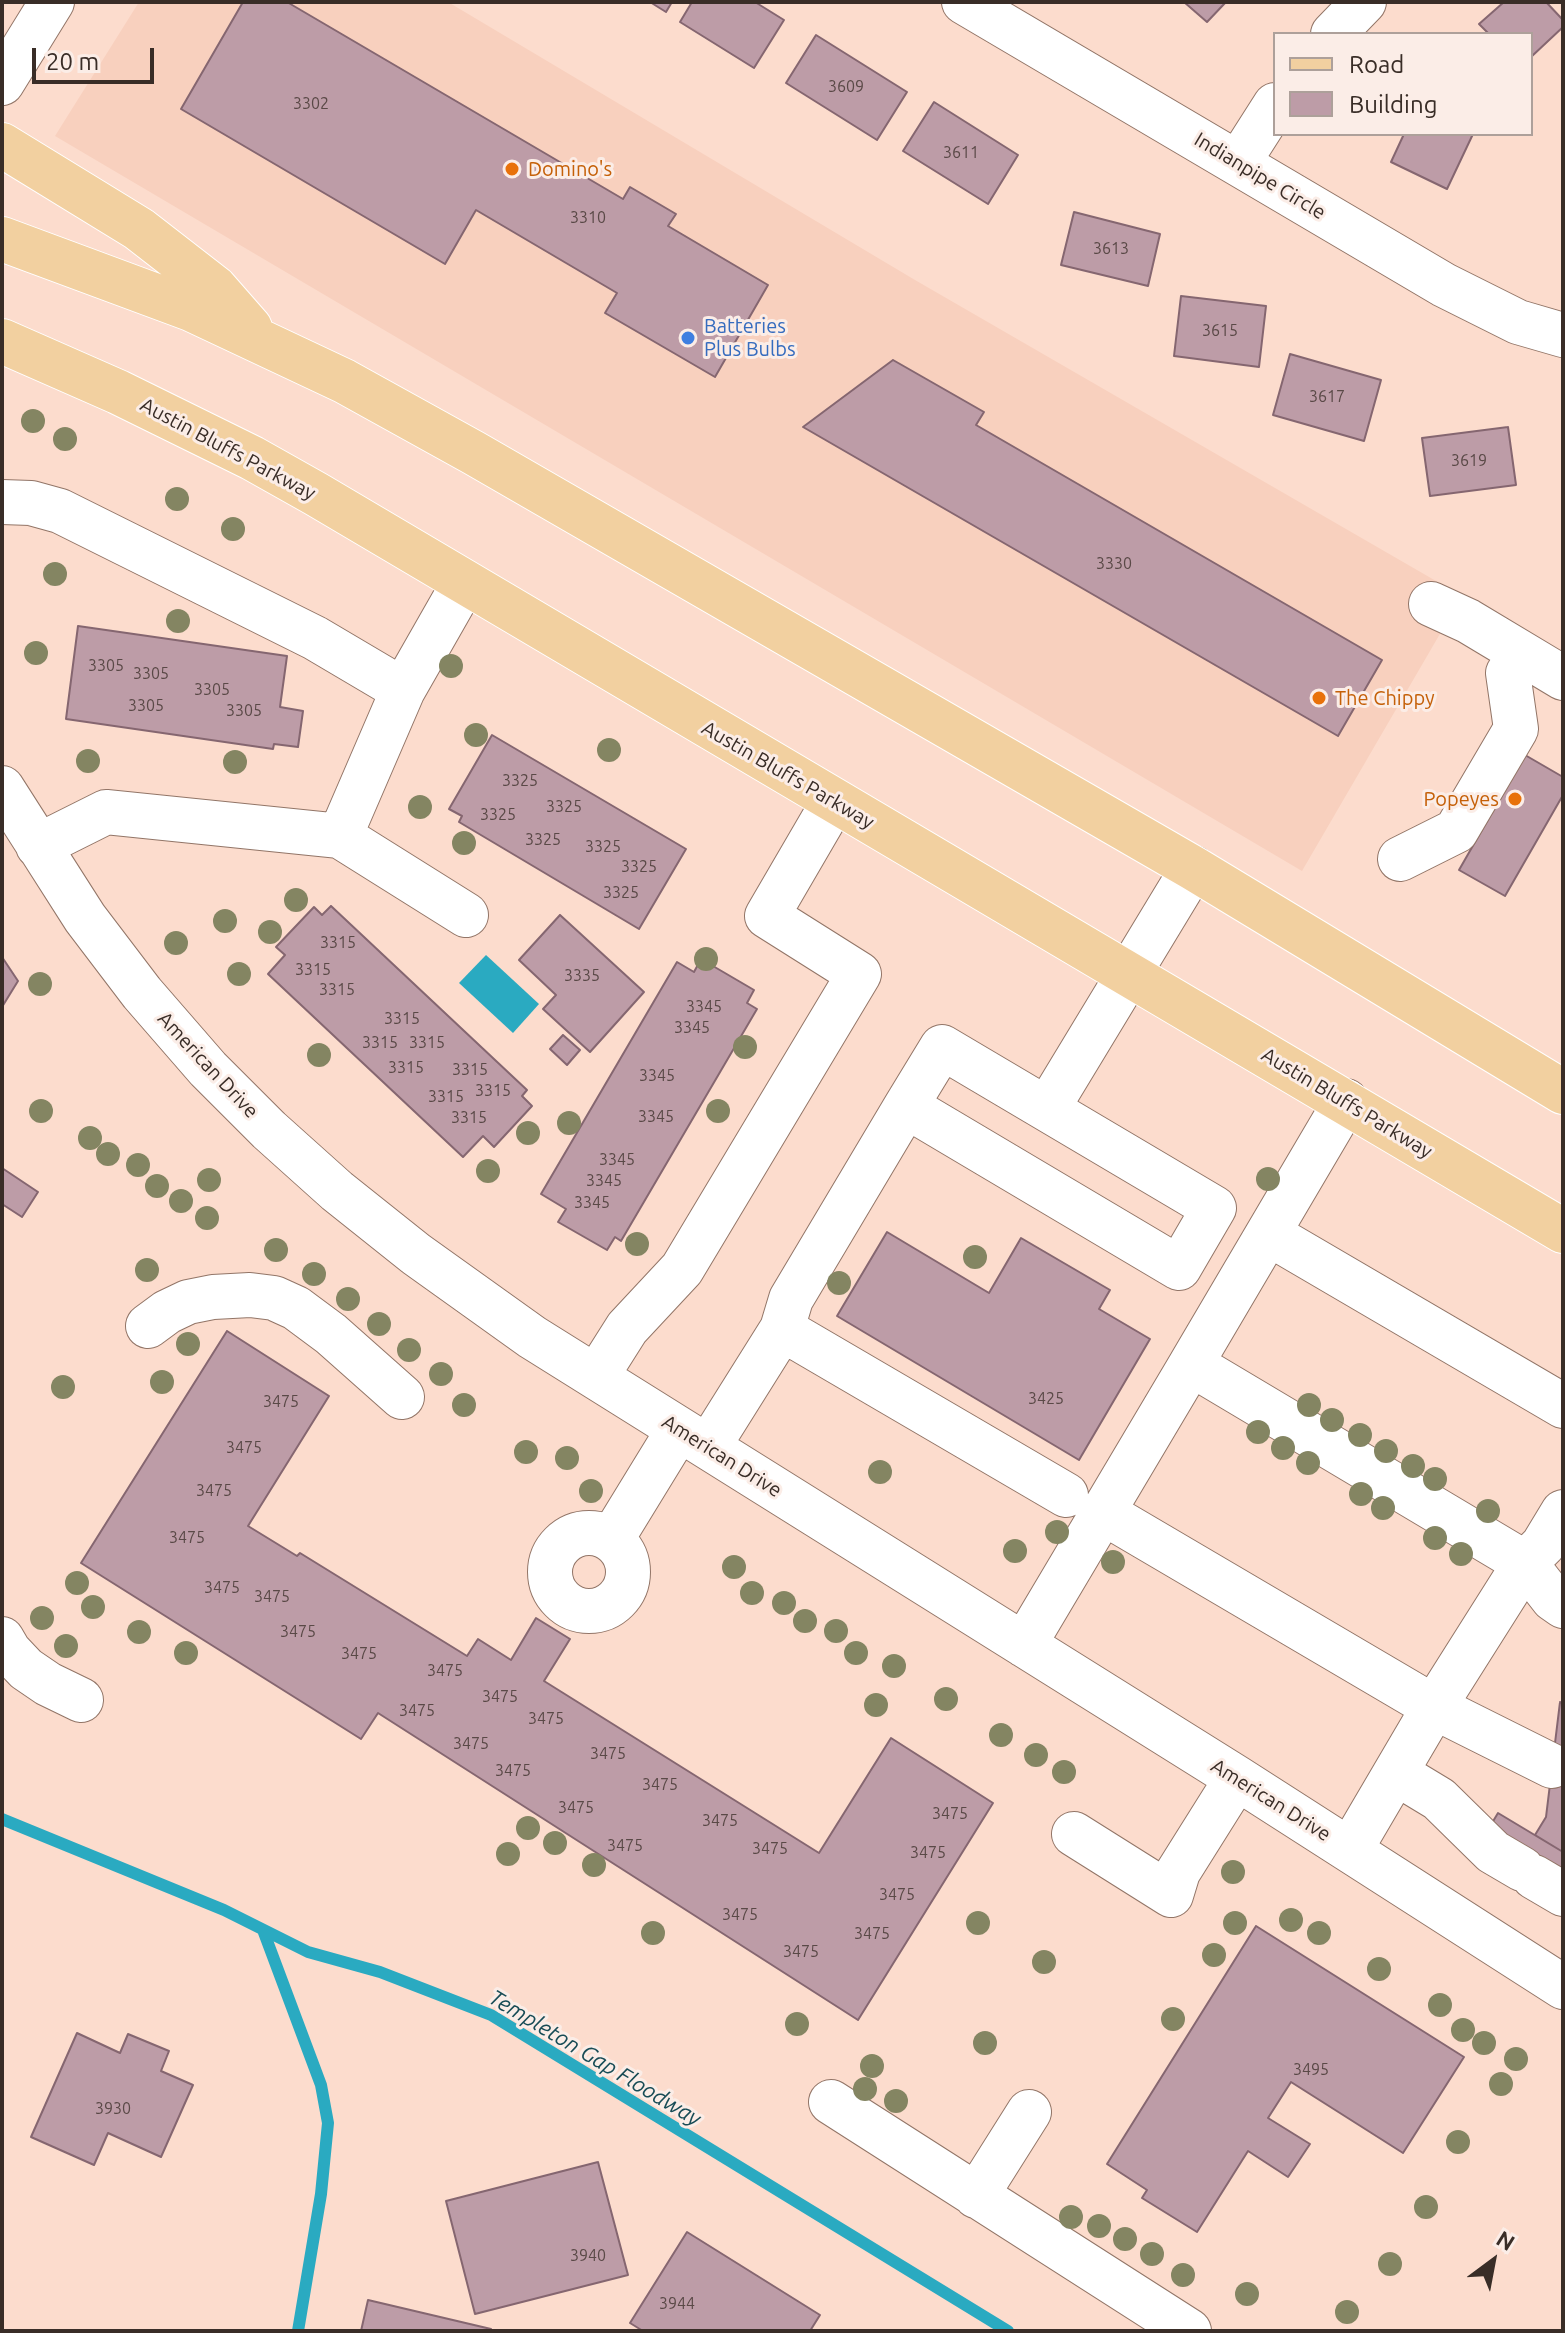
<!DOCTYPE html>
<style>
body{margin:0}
#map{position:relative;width:1565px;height:2333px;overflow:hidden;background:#fcdccd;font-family:Ubuntu,sans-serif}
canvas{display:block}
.frame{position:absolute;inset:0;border:4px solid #392d27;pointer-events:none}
.legend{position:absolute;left:1273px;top:32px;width:260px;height:104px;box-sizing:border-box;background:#fbede7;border:2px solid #ada09a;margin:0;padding:10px 14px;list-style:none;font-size:24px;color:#392d27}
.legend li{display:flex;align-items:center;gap:16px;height:40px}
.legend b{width:40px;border:2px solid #ada09a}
.north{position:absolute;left:1453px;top:2221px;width:80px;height:80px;-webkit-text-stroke:6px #fbede7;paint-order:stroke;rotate:32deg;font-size:22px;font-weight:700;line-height:32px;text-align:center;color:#392d27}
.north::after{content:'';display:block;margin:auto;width:28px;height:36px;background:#392d27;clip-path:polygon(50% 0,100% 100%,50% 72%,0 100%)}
.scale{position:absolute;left:32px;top:48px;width:122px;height:36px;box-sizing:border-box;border:4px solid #392d27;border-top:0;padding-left:10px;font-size:24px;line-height:28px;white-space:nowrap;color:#392d27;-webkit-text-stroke:6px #fbede7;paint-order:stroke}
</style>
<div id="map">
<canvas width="1565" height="2333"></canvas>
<div class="frame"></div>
<ul class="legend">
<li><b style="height:10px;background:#f2d0a0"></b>Road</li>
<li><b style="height:22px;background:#bd9ca7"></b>Building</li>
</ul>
<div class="north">N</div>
<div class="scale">20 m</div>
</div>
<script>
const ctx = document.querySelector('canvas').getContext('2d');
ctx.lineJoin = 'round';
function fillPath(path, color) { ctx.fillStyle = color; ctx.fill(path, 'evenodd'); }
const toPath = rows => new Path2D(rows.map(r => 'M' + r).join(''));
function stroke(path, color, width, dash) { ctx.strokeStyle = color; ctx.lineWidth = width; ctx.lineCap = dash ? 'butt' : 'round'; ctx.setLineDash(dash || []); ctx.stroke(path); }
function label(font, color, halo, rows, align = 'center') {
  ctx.font = font + ' Ubuntu,sans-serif'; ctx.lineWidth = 6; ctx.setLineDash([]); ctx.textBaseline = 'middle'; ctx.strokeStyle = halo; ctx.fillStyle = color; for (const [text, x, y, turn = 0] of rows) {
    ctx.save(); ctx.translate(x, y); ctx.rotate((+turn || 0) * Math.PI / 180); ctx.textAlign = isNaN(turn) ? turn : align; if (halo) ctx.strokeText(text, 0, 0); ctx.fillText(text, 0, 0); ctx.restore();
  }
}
fillPath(toPath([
 [139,2,448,2,915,280,1462,596,1302,871,55,136]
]), '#f8d0be');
fillPath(toPath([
 [486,955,539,1004,513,1033,459,983]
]), '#2aaac1');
stroke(toPath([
 [2,1819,224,1910,308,1952,380,1972,491,2015,1008,2331],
 [263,1930,321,2085,328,2123,321,2194,298,2331]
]), '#2aaac1', 12);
const building = toPath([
 [243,2,287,2,623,199,630,187,676,214,668,226,768,285,715,377,605,313,617,293,476,210,445,264,181,109,243,2],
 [650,2,672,2,666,12,650,2],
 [692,2,755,2,784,20,754,68,680,22,692,2],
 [1184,2,1226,2,1207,22,1184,2],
 [1504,2,1546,2,1563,20,1563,27,1531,57,1531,34,1489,34,1479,24,1504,2],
 [816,35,907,92,877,140,786,83,816,35],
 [934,102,1018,155,988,204,903,151,934,102],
 [1404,134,1473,134,1447,189,1391,162,1404,134],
 [1074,212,1160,234,1148,286,1061,265,1074,212],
 [1181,296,1266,306,1259,367,1174,356,1181,296],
 [1290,354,1381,380,1364,441,1273,415,1290,354],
 [893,360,984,412,976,425,1382,660,1338,736,803,427,893,360],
 [1508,427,1516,485,1430,496,1422,438,1508,427],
 [78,626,287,656,280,707,303,711,298,747,274,744,273,749,66,719,78,626],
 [492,735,686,849,639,929,459,822,462,816,449,809,492,735],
 [1525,755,1563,777,1563,795,1505,896,1459,870,1525,755],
 [331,906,527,1090,522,1096,532,1106,494,1147,483,1136,463,1157,268,974,285,955,276,947,314,907,322,915,331,906],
 [560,915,644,992,590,1052,543,1009,556,995,519,960,560,915],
 [2,957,18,981,2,1007,2,957],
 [701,959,754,990,747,1003,757,1009,621,1241,615,1237,607,1250,558,1222,566,1209,541,1194,677,962,694,972,701,959],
 [563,1035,580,1050,567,1065,550,1049,563,1035],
 [2,1168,38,1192,22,1217,2,1204,2,1168],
 [887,1232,989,1293,1021,1238,1110,1290,1099,1309,1150,1339,1079,1460,837,1316,887,1232],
 [227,1331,329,1396,248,1526,297,1556,300,1553,467,1656,478,1639,511,1660,536,1618,570,1639,544,1681,819,1853,891,1738,993,1803,858,2020,378,1713,361,1739,81,1563,227,1331],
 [1560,1702,1563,1704,1563,1852,1535,1835,1546,1817,1560,1702],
 [1498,1813,1563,1852,1563,1873,1489,1828,1498,1813],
 [1256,1926,1464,2057,1403,2153,1291,2082,1268,2118,1310,2144,1288,2177,1248,2151,1197,2232,1142,2198,1147,2190,1107,2164,1256,1926],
 [77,2033,120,2053,128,2034,169,2051,161,2071,193,2085,161,2157,108,2133,94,2165,31,2137,77,2033],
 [598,2162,628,2275,475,2314,446,2201,598,2162],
 [687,2232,820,2315,810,2331,643,2331,630,2323,687,2232],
 [368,2300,491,2329,491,2331,361,2331,368,2300]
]);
fillPath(building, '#bd9ca7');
stroke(building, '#856670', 2);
const minor = toPath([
 [964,2,1444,285,1518,322,1563,335],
 [1333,34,1364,2],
 [2,83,52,2],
 [1238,163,1275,105],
 [2,502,31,503,60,511,315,638,403,690],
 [1431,604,1468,621,1563,678],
 [2,788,85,918,142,993,208,1069,269,1130,337,1191,416,1254,532,1337,1237,1778,1563,1987],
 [340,836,403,690,464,583],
 [38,846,106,812,340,836,466,915],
 [1400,859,1456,831,1516,729,1508,673],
 [1346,1101,1191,1364,1525,1563,1553,1599,1563,1606],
 [1047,1109,1193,868],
 [1269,1234,1563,1406],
 [148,1326,167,1312,188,1302,213,1297,250,1295,274,1298,296,1308,331,1334,402,1397],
 [782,1329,1066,1495],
 [596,1377,627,1328,682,1269,859,974,767,916,834,801],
 [708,1447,782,1329,791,1299,906,1106,942,1047,1214,1208,1179,1268,906,1106],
 [1104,1513,1434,1707,1525,1563,1543,1545,1563,1512],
 '550 1572a39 39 0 1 1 78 0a39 39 0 1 1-78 0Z',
 [611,1540,679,1429],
 [2,1639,9,1651,26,1669,48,1684,81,1700],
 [1024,1645,1191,1364],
 [1396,1773,1439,1799,1493,1852,1522,1869],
 [1074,1834,1171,1895,1178,1872,1237,1778],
 [1350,1850,1434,1707,1552,1766],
 [1534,1877,1563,1894],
 [831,2102,1189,2331],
 [976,2196,1029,2112]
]);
const major = toPath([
 [2,145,139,229,215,288,250,328],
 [2,239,191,309,344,381,474,453,1193,868,1563,1092],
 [2,341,118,392,252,458,316,494,1563,1231]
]);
stroke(minor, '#927567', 46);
stroke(major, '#fff', 46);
stroke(minor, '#fff', 44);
stroke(major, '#f2d0a0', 44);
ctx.fillStyle = '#848562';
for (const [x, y] of [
 [33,421],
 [65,439],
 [177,499],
 [233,529],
 [55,574],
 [178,621],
 [36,653],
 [451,666],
 [476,735],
 [609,750],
 [88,761],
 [235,762],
 [420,807],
 [464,843],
 [296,900],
 [225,921],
 [270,932],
 [176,943],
 [706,959],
 [239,974],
 [40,984],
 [745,1047],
 [319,1055],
 [41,1111],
 [718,1111],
 [569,1123],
 [528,1133],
 [90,1138],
 [108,1154],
 [138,1165],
 [488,1171],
 [1268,1179],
 [209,1180],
 [157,1186],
 [181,1201],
 [207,1218],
 [637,1244],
 [276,1250],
 [975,1257],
 [147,1270],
 [314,1274],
 [839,1283],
 [348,1299],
 [379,1324],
 [188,1344],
 [409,1350],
 [441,1374],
 [162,1382],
 [63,1387],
 [464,1405],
 [1309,1405],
 [1332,1420],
 [1258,1432],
 [1360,1435],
 [1283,1448],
 [1386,1451],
 [526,1452],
 [567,1458],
 [1308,1463],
 [1413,1466],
 [880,1472],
 [1435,1479],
 [591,1491],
 [1361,1494],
 [1383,1508],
 [1488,1511],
 [1057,1532],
 [1435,1538],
 [1015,1551],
 [1461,1554],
 [1113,1562],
 [734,1567],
 [77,1583],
 [752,1593],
 [784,1603],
 [93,1607],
 [42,1618],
 [805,1621],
 [836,1631],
 [139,1632],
 [66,1646],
 [186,1653],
 [856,1653],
 [894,1666],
 [946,1699],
 [876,1705],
 [1001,1735],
 [1036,1755],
 [1064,1772],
 [528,1828],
 [555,1843],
 [508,1854],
 [594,1865],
 [1233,1872],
 [1291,1920],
 [978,1923],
 [1235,1923],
 [653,1933],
 [1319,1933],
 [1214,1955],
 [1044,1962],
 [1379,1969],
 [1440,2005],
 [1173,2019],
 [797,2024],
 [1463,2030],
 [985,2043],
 [1484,2043],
 [1516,2059],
 [872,2066],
 [1501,2084],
 [865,2089],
 [896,2101],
 [1458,2142],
 [1426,2207],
 [1071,2217],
 [1099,2226],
 [1125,2239],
 [1152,2254],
 [1390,2264],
 [1183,2275],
 [1247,2294],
 [1347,2312]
]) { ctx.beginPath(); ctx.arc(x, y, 12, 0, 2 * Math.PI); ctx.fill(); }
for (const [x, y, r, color] of [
 [512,169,8,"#e8710a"],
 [688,338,8,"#3f7fe0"],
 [1319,698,8,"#e8710a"],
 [1515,799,8,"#e8710a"]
]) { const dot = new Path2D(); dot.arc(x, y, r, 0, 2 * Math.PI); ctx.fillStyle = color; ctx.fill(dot); stroke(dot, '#fbede7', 3); }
label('16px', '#5a4947', null, [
 ["3609",846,87],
 ["3302",311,104],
 ["3611",961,153],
 ["3310",588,218],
 ["3613",1111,249],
 ["3615",1220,331],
 ["3617",1327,397],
 ["3619",1469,461],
 ["3330",1114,564],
 ["3305",106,666],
 ["3305",151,674],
 ["3305",212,690],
 ["3305",146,706],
 ["3305",244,711],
 ["3325",520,781],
 ["3325",564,807],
 ["3325",498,815],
 ["3325",543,840],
 ["3325",603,847],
 ["3325",639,867],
 ["3325",621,893],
 ["3315",338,943],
 ["3315",313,970],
 ["3335",582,976],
 ["3315",337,990],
 ["3345",704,1007],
 ["3315",402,1019],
 ["3345",692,1028],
 ["3315",380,1043],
 ["3315",427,1043],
 ["3315",406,1068],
 ["3315",470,1070],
 ["3345",657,1076],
 ["3315",493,1091],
 ["3315",446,1097],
 ["3345",656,1117],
 ["3315",469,1118],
 ["3345",617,1160],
 ["3345",604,1181],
 ["3345",592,1203],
 ["3425",1046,1399],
 ["3475",281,1402],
 ["3475",244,1448],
 ["3475",214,1491],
 ["3475",187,1538],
 ["3475",222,1588],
 ["3475",272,1597],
 ["3475",298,1632],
 ["3475",359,1654],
 ["3475",445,1671],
 ["3475",500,1697],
 ["3475",417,1711],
 ["3475",546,1719],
 ["3475",471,1744],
 ["3475",608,1754],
 ["3475",513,1771],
 ["3475",660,1785],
 ["3475",576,1808],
 ["3475",950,1814],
 ["3475",720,1821],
 ["3475",625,1846],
 ["3475",770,1849],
 ["3475",928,1853],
 ["3475",897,1895],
 ["3475",740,1915],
 ["3475",872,1934],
 ["3475",801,1952],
 ["3495",1311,2070],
 ["3930",113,2109],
 ["3940",588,2256],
 ["3944",677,2304]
]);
label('20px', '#c56008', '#fbede7', [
 ["Domino's",528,169],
 ["The Chippy",1335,698],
 ["Popeyes",1499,799,"right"]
], 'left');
label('20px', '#392d27', '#fbede7', [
 ["Indianpipe Circle",1260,176,31],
 ["Austin Bluffs Parkway",228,449,28],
 ["Austin Bluffs Parkway",788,775,30],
 ["American Drive",208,1065,47],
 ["Austin Bluffs Parkway",1347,1103,31],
 ["American Drive",722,1456,32],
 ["American Drive",1271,1800,32]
]);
label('20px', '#366cbe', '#fbede7', [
 ["Batteries",704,326],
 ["Plus Bulbs",704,349]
], 'left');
label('italic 22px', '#184c56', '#fbede7', [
 ["Templeton Gap Floodway",595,2058,31]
]);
</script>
